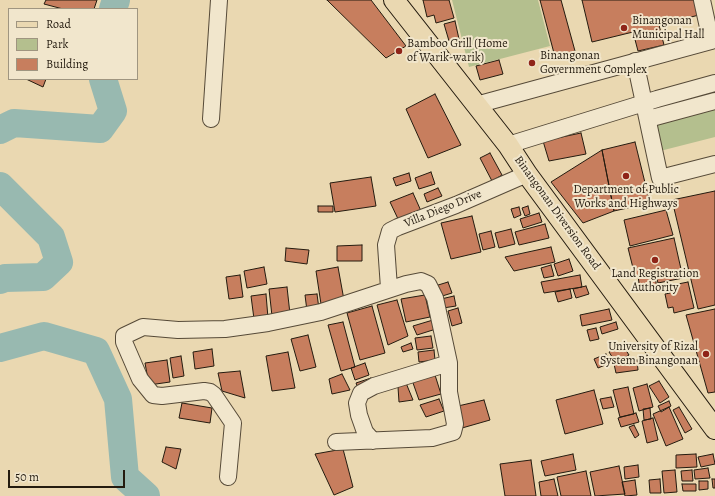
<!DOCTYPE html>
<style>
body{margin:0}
#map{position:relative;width:715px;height:496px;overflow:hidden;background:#ead8b1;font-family:Alegreya,serif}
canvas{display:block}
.legend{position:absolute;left:8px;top:8px;width:130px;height:72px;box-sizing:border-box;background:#f1e6cc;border:1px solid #9f9580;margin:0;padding:5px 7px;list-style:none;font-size:12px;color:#241b0f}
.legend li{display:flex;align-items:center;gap:8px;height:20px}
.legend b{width:20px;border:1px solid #9f9580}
.scale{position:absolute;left:8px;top:470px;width:117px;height:18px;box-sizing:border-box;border:2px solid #241b0f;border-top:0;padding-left:5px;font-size:12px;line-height:14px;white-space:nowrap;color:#241b0f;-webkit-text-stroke:3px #f1e6cc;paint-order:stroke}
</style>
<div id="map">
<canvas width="715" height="496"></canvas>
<ul class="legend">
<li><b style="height:5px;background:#ead8b1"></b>Road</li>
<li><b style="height:11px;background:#b4bf8e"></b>Park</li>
<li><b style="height:11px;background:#c77e5e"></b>Building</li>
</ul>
<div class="scale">50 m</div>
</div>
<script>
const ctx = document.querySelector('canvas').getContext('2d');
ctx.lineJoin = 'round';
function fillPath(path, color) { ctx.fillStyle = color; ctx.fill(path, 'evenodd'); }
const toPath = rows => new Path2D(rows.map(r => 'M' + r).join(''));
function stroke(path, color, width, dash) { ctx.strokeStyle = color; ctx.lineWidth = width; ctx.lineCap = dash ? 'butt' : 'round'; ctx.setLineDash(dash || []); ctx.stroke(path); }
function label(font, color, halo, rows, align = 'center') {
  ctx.font = font + ' Alegreya,serif'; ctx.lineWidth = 4; ctx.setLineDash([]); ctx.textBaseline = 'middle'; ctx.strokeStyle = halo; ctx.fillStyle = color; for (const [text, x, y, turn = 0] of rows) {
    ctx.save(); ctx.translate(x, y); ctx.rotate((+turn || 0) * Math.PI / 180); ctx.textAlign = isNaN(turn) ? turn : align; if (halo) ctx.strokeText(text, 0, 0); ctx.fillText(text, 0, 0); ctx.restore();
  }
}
fillPath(toPath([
 [452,0,538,0,550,46,469,67],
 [715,107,715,137,660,151,653,122]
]), '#b4bf8e');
stroke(toPath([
 [113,9,116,0],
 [0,130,14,123,100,129,113,111,103,79],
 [0,186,51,237,59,262,43,277,5,278,0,280],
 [0,348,44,336,96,351,118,399,125,477,146,496]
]), '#98b9b0', 28);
const building = toPath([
 [46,0,97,0,94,9,63,9,44,4,46,0],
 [327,0,371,0,406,46,386,58,327,0],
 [423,0,449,0,454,18,436,23,434,15,427,17,423,0],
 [540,0,561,0,575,51,555,57,540,0],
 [582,0,695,0,699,15,659,25,664,45,638,51,633,32,592,42,582,0],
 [455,21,459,39,449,41,444,24,455,21],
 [499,60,503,74,480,80,476,66,499,60],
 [26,79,46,79,43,87,26,79],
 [435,94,461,145,428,158,406,109,435,94],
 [581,133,586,154,549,161,543,141,581,133],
 [635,142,650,203,614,211,602,150,635,142],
 [602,150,614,211,583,223,551,182,602,150],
 [490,153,502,175,492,181,480,158,490,153],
 [431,172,435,184,419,189,415,178,431,172],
 [409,173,411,181,396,186,393,178,409,173],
 [371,177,376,206,335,212,330,183,371,177],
 [438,188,442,196,427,202,424,194,438,188],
 [715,191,715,305,698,309,672,200,715,191],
 [413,193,421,211,399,221,390,202,413,193],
 [318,206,333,206,333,212,318,212,318,206],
 [528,206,530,214,525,216,522,208,528,206],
 [519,207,521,215,514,218,511,209,519,207],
 [666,210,673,235,630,246,624,220,666,210],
 [539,213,542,222,523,228,520,219,539,213],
 [472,216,481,252,451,259,441,223,472,216],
 [545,224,549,238,519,245,515,232,545,224],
 [511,229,515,244,499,248,495,233,511,229],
 [491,231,495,247,483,250,479,234,491,231],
 [674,238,683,278,658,283,655,271,635,276,628,248,674,238],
 [362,245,362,261,337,261,337,246,362,245],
 [551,247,555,262,514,271,505,257,551,247],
 [286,248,309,250,307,264,285,261,286,248],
 [569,259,573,271,558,276,554,264,569,259],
 [551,265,554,276,544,278,541,268,551,265],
 [264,267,267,284,247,288,244,271,264,267],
 [338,267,344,300,321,304,316,271,338,267],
 [654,273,657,287,640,290,638,276,654,273],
 [240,275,243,297,229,299,226,277,240,275],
 [580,275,582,287,544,293,541,282,580,275],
 [448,282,452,293,439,297,435,286,448,282],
 [688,282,694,308,674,313,673,307,668,308,665,294,670,293,668,286,688,282],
 [586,286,589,294,576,298,573,289,586,286],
 [287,287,290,314,272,316,269,289,287,287],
 [570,289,572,298,558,302,555,292,570,289],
 [266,294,268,318,254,319,251,296,266,294],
 [317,294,319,309,307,311,305,295,317,294],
 [425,295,430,317,406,322,401,299,425,295],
 [454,296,456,306,443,308,441,299,454,296],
 [397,300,408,336,388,345,377,305,397,300],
 [372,306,385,353,360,360,347,313,372,306],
 [458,308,462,323,452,326,448,311,458,308],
 [609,309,612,320,582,326,580,315,609,309],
 [715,309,715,392,708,393,686,315,715,309],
 [433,320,436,329,417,335,413,326,433,320],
 [343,322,355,367,341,371,328,325,343,322],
 [616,322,618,329,602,334,600,327,616,322],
 [596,328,599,339,590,341,587,330,596,328],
 [308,335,316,367,300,371,291,339,308,335],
 [431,336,433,348,417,350,415,338,431,336],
 [411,343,413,349,403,352,401,347,411,343],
 [622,344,629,355,616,363,609,352,622,344],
 [212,349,214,366,195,369,193,352,212,349],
 [434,350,435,360,419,362,418,352,434,350],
 [288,352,295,388,272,391,266,356,288,352],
 [606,354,610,363,598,368,594,359,606,354],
 [181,356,184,376,173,378,170,358,181,356],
 [167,360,170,382,149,385,145,363,167,360],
 [637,360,638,370,616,373,614,364,637,360],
 [365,363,369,375,355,380,351,368,365,363],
 [240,371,245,398,222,391,218,373,240,371],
 [342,374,350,390,332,394,329,379,342,374],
 [435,375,441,394,419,400,412,380,435,375],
 [371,378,373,384,358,388,356,383,371,378],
 [659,381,669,397,660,403,649,386,659,381],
 [406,383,413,400,399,402,398,387,406,383],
 [647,384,653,407,639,411,633,388,647,384],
 [628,387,634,414,620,417,613,390,628,387],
 [594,390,603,424,565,434,556,400,594,390],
 [611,397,614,407,603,409,600,399,611,397],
 [439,399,444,411,426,417,420,405,439,399],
 [484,400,490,420,462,428,458,406,484,400],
 [669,401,671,406,661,412,658,406,669,401],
 [182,403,212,408,210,423,179,418,182,403],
 [669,407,683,439,666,446,653,414,669,407],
 [679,407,692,429,685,433,673,410,679,407],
 [650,408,651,419,644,420,643,409,650,408],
 [636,413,639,422,621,427,618,418,636,413],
 [653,418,658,440,647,443,642,421,653,418],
 [634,425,639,435,635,438,629,427,634,425],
 [166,447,181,449,176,469,162,462,166,447],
 [343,449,353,487,334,495,315,454,343,449],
 [573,454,576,470,545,476,541,461,573,454],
 [696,454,697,467,676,468,676,455,696,454],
 [713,454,715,464,701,467,698,457,713,454],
 [531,460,536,496,505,496,500,464,531,460],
 [638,465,639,477,625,479,624,467,638,465],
 [619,466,625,494,595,496,590,472,619,466],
 [708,468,710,478,695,479,694,470,708,468],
 [675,470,677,492,664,493,662,471,675,470],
 [692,470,693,481,682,481,681,471,692,470],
 [586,471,591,496,561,496,557,477,586,471],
 [554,479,558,496,541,496,539,482,554,479],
 [660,479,661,493,650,493,649,480,660,479],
 [712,479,715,479,715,488,713,488,712,479],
 [635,480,637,495,625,496,622,482,635,480],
 [699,481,708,481,708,489,699,490,699,481],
 [682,484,696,484,696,491,683,491,682,484]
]);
fillPath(building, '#c77e5e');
stroke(building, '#241b0f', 1);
const minor = toPath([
 [702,0,711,41],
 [635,61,660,178,715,164],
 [476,105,715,40],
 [211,119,219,0],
 [648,119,715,101],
 [508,145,657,99,715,83],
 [389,288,386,245,390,231,398,227,456,205,527,174],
 [373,441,365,432,359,415,357,403,361,393,374,386,449,363],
 [228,477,233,423,214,395,210,392,204,391,162,396,153,395,140,379,124,342,124,336,143,327,178,330,225,329,268,323,321,312,406,284,421,281,428,284,435,298,449,363,449,392,455,424,453,432,432,438,336,442]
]);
const major = toPath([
 [394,0,508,145,527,174,715,429]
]);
stroke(minor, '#564a38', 18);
stroke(major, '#241b0f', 22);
stroke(minor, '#f1e6cc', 16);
stroke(major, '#ead8b1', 20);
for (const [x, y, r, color] of [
 [624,28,4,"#8f2418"],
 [399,51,4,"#8f2418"],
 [532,63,4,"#8f2418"],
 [626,176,4,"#8f2418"],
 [655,260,4,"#8f2418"],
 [706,354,4,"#8f2418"]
]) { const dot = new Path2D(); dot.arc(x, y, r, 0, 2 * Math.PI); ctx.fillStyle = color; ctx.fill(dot); stroke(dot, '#f1e6cc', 1.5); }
label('12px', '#241b0f', '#f1e6cc', [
 ["Binangonan",632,21],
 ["Municipal Hall",632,35],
 ["Bamboo Grill (Home",407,44],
 ["of Warik-warik)",407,58],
 ["Binangonan",540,56],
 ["Government Complex",540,70],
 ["Department of Public",626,190,"center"],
 ["Works and Highways",626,204,"center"],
 ["Land Registration",655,274,"center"],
 ["Authority",655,288,"center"],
 ["University of Rizal",698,347,"right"],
 ["System Binangonan",698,361,"right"]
], 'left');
label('12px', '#241b0f', '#f1e6cc', [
 ["Villa Diego Drive",443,209,-22],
 ["Binangonan Diversion Road",557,213,54]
]);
</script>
